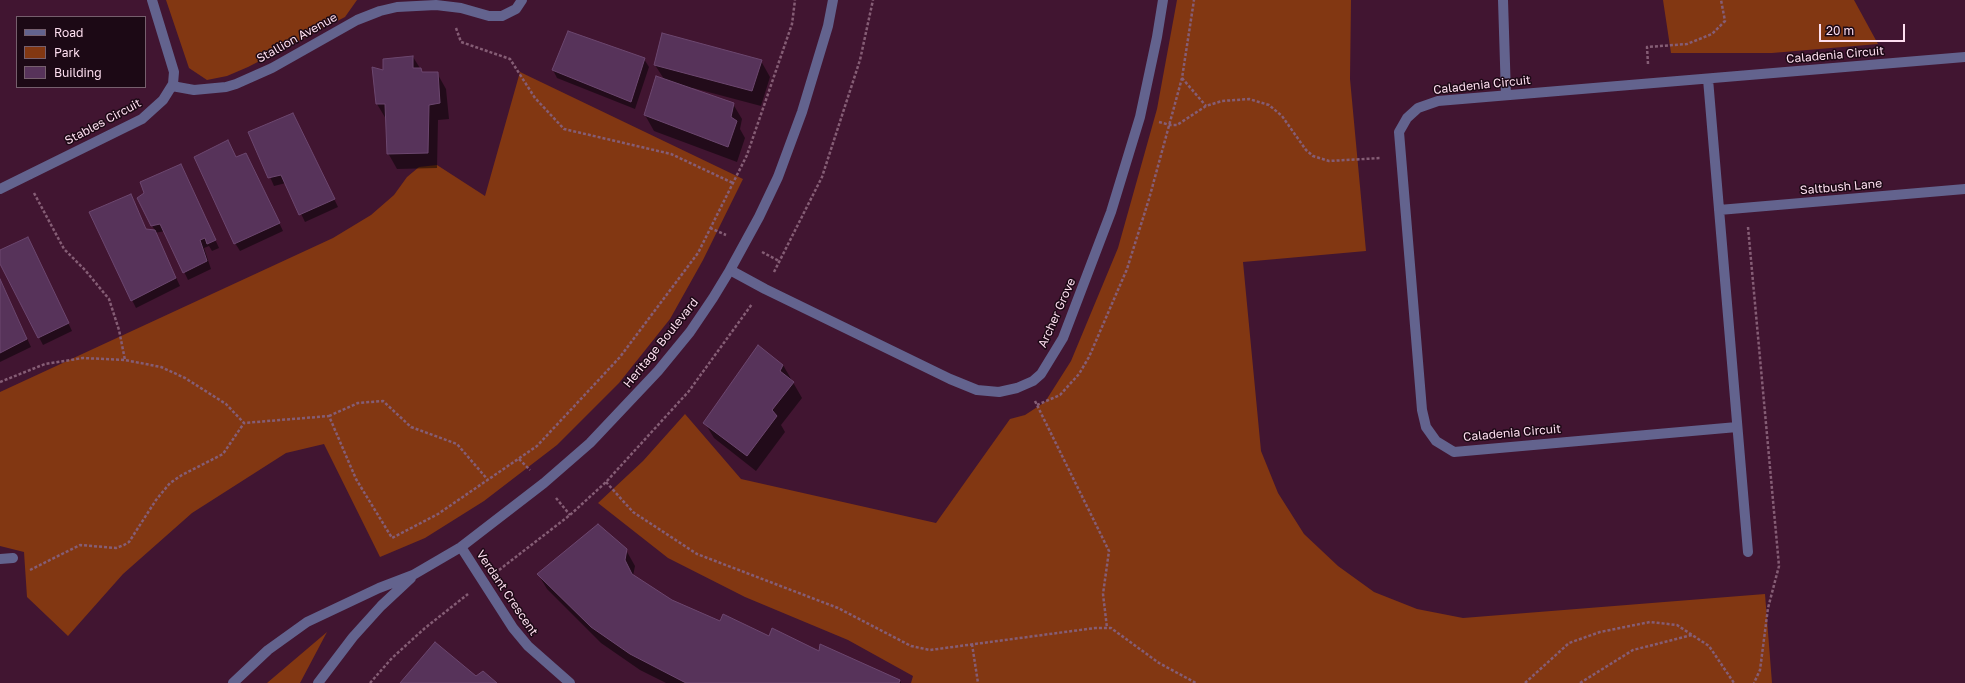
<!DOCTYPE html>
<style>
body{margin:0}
#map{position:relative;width:1965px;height:683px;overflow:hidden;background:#411531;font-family:"Golos Text",sans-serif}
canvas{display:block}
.legend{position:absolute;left:16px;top:16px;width:130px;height:72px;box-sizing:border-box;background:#1c0915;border:1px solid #765f6d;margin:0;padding:5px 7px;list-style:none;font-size:12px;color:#fedff0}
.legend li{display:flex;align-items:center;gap:8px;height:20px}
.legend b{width:20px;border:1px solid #765f6d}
.scale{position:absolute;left:1819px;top:24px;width:86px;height:18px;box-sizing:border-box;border:2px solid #fedff0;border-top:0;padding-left:5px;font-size:12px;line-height:14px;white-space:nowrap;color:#fedff0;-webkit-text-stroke:3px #1c0915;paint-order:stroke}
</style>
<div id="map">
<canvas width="1965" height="683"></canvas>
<ul class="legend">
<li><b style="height:5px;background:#63638e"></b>Road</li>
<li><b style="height:11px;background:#823712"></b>Park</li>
<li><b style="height:11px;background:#57335a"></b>Building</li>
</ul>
<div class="scale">20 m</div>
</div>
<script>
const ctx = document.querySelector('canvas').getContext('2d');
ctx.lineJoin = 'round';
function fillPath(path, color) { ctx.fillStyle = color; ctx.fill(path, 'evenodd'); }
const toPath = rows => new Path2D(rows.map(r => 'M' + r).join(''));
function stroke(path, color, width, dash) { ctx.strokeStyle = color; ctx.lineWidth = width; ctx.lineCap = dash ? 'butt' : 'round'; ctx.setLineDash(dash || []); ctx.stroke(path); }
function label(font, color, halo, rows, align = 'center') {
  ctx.font = font + ' "Golos Text",sans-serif'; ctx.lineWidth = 3; ctx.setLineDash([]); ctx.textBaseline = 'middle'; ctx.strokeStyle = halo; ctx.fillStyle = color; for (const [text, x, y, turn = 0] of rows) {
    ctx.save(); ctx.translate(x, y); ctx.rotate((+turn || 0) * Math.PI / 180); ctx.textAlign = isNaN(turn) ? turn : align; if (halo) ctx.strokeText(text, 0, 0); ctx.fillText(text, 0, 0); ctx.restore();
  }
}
fillPath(toPath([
 [166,0,357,0,345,17,248,67,227,76,207,80,189,68],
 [1177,0,1351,0,1350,79,1366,251,1243,262,1261,451,1278,493,1304,534,1338,566,1374,592,1417,609,1463,618,1765,594,1772,683,911,683,913,676,848,640,745,597,668,558,598,503,643,461,685,414,741,479,936,523,1010,419,1025,415,1045,402,1071,361,1118,248,1157,109],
 [1663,0,1854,0,1878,44,1772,53,1671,53],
 [520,72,743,179,703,260,670,319,619,383,557,445,484,501,425,538,380,557,324,444,286,453,192,513,123,574,68,636,27,597,24,552,0,546,0,392,333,238,371,215,394,195,407,177,419,167,437,165,485,196],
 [327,632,300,683,267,683]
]), '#823712');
fillPath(toPath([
 [413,57,423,73,437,73,446,89,449,119,438,120,437,168,397,169,388,153,386,119,377,104,384,71],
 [644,59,649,67,635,109,557,78,553,70],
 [761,61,770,77,761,106,693,88,692,89,733,104,742,119,740,129,745,138,737,162,654,131,645,115,664,79,655,65],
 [297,122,338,207,305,222,286,183,274,186,250,132],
 [236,158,250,162,283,231,240,251,235,243],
 [185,173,219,248,212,251,209,246,204,248,211,269,188,280,165,231,155,233,180,286,136,308,132,300,130,195,146,230,155,231,152,225],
 [32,246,72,331,43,345,0,262,0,251],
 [0,280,31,347,0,362],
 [783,365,802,398,781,425,785,432,756,471,714,438,705,423],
 [626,550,635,566,633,576,671,601,720,623,820,652,821,646,900,681,901,683,666,683,640,670,601,643,547,589,538,574]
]), '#0007');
const building = toPath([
 [568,31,645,58,631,102,552,70,568,31],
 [662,33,762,60,752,91,654,65,662,33],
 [413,56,413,68,421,68,422,72,438,72,440,103,429,105,428,153,387,154,385,104,376,104,372,67,383,70,383,59,413,56],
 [656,76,734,103,731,117,737,121,728,147,644,115,656,76],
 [293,113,335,199,299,215,281,175,268,178,248,132,293,113],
 [228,140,236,157,246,153,280,223,234,244,194,157,228,140],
 [181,164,216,240,207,244,205,238,200,240,207,261,183,273,160,224,151,226,137,198,144,193,140,182,181,164],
 [131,194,146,229,155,230,176,278,131,301,89,212,131,194],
 [28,237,69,323,38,338,0,264,0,250,28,237],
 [0,279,27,339,0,353,0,279],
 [758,345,783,365,780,371,794,382,772,410,777,416,747,456,703,423,758,345],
 [598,524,627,549,625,560,632,574,672,600,720,621,723,614,769,636,772,628,819,651,820,644,900,680,899,683,686,683,630,654,591,627,537,574,598,524],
 [435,642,476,676,483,671,497,683,400,683,435,642]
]);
fillPath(building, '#57335a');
stroke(building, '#6c476f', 1);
stroke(toPath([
 [456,28,461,42,510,59,535,98,564,129,671,154,733,183],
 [1648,64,1647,47,1687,44,1712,34,1725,21,1721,0],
 [1182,78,1206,106],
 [1159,122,1170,125,1177,125,1206,106,1222,101,1249,99,1269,105,1282,116,1306,150,1313,156,1329,161,1381,158],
 [34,193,64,249,85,270,109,299,119,330,125,360],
 [1748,227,1779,566,1768,608,1760,670,1754,683],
 [710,228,726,235],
 [762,252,779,261],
 [774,272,822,177,860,60,873,0],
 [0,382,45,364,83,358,125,360,161,367,185,378,226,404,244,423,329,416,356,479,392,538,438,514,537,446,620,357,698,253,747,155,792,24,795,0],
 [1035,401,1109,551,1103,594,1107,628],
 [1037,405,1060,395,1079,374,1089,357,1127,269,1149,199,1182,78,1194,0],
 [329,416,358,403,383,401,411,427,457,444,488,480],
 [519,459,530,470],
 [606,482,633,512,697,554,838,608,911,646,930,650,1095,628,1111,628,1159,663,1196,683],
 [556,498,570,515],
 [30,570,80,545,116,548,124,545,129,542,156,500,170,483,182,475,223,454,244,423],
 [499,570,570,515,606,482,689,391,752,304],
 [972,644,978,683],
 [370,683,392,658,425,628,468,594],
 [1525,683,1569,643,1600,632,1650,622,1677,625,1709,646,1734,683],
 [1580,683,1633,650,1692,635]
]), '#855d75', 2.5, [3, 2]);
stroke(toPath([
 [1503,0,1506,95],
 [1708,79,1748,552],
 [172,86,194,90,226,87,236,84,272,68,357,20,380,11,397,7,436,5,461,8,489,16,502,16,516,9,522,0],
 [0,189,142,119,163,100,173,84,174,72,152,0],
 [1719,210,1965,189],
 [730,270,765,289,950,379,977,390,999,392,1017,388,1033,381,1041,374,1063,338,1111,212,1140,117,1157,37,1163,0],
 [1737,427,1454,452,1436,441,1426,427,1422,410,1399,132,1407,118,1418,108,1438,101,1965,57],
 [461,547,513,628,528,646,570,683],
 [0,559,13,558],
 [233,683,268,650,307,622,379,588,413,575,461,547,544,483,590,443,658,371,690,332,713,298,730,270,759,217,778,177,802,112,828,26,833,0],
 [318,683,353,637,381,606,411,578]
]), '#63638e', 10);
label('12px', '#fedff0', '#1c0915', [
 ["Stallion Avenue",297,38,-29],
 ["Caladenia Circuit",1835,55,-5],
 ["Caladenia Circuit",1482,85,-6],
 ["Stables Circuit",103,122,-28],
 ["Saltbush Lane",1841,187,-5],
 ["Archer Grove",1057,313,-66],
 ["Heritage Boulevard",661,343,-51],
 ["Caladenia Circuit",1512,433,-5],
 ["Verdant Crescent",507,593,56]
]);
</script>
